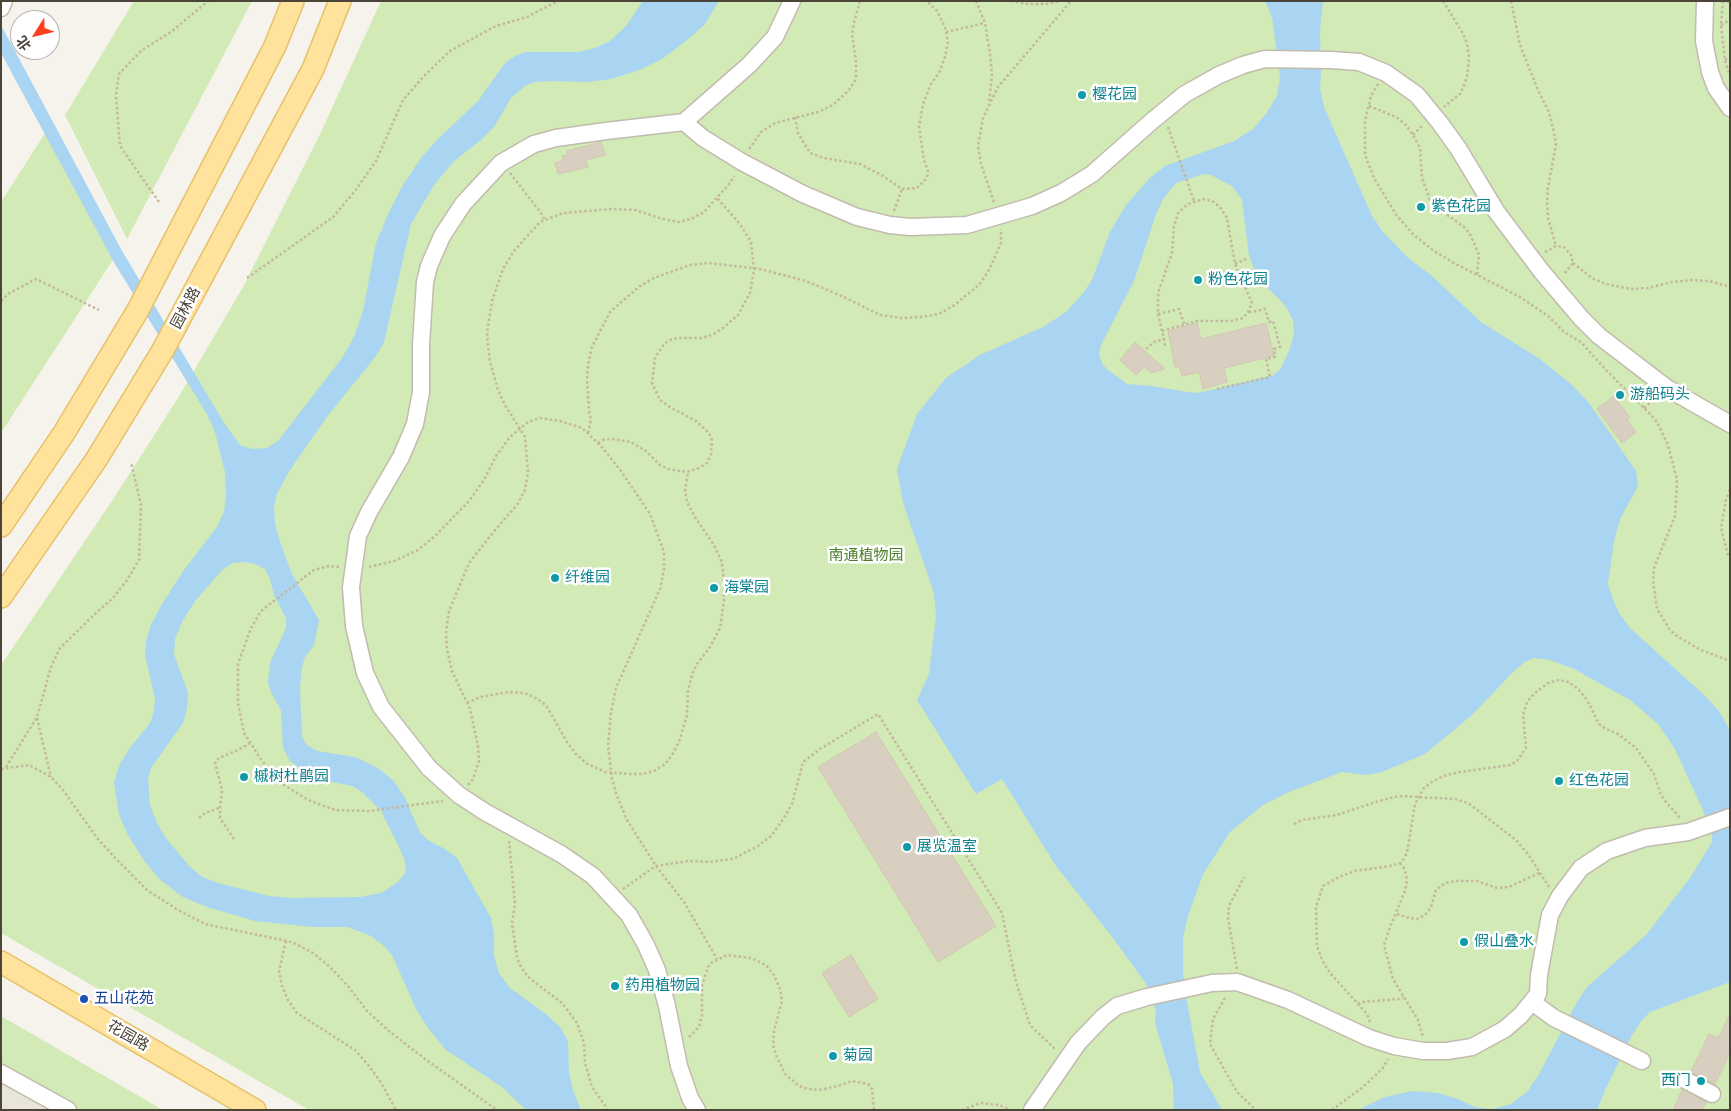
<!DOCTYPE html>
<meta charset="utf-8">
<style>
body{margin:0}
#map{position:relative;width:1731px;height:1111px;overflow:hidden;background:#f6f3ec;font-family:"PT Sans Narrow","Noto Sans SC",sans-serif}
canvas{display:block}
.frame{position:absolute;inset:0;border:2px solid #4b4439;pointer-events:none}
.north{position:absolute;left:10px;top:10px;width:50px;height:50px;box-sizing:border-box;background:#fff;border:1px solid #b7b4b0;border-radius:50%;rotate:234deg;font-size:14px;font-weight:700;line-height:20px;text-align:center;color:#4b4439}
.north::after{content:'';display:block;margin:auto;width:18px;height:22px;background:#fc3f1d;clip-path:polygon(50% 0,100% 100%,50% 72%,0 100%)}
</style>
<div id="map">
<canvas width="1731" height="1111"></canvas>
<div class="frame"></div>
<div class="north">北</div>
</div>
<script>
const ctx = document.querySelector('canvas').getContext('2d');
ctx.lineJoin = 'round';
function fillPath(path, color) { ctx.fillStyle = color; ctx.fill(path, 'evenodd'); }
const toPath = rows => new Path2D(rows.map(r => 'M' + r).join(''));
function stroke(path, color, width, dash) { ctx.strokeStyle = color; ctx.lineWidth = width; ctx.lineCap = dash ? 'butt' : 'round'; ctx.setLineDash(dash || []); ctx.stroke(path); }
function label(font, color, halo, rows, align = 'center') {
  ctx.font = font + ' "PT Sans Narrow","Noto Sans SC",sans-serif'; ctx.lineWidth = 5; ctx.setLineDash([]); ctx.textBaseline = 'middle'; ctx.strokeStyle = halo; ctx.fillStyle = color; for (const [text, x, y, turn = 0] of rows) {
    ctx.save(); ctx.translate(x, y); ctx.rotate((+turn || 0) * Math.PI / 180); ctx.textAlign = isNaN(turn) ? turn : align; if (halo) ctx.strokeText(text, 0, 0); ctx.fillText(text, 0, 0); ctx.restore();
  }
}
fillPath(toPath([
 [1,1074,63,1110,1,1110]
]), '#eae5da');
fillPath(toPath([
 [134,1,252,1,127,239,65,115],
 [381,1,1730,1,1730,1110,309,1110,1,933,1,665,112,501,178,398,243,287,321,132],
 [51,124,116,255,1,433,1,202],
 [1,1016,163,1110,63,1110,1,1074]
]), '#d2eab5');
fillPath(toPath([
 [643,1,719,1,705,24,687,40,662,59,639,70,611,79,587,82,553,81,535,82,525,86,511,98,494,127,482,139,453,162,434,185,411,224,384,342,376,356,326,418,288,473,277,494,274,506,275,524,281,545,292,574,319,620,314,645,305,657,302,667,300,687,302,737,307,745,317,751,355,757,378,768,394,781,405,798,420,833,429,841,445,849,457,858,491,918,494,935,494,956,499,973,509,987,547,1015,560,1027,568,1041,569,1073,573,1090,581,1110,526,1110,502,1087,446,1050,428,1028,416,1009,392,955,383,945,371,936,348,927,313,927,255,921,207,907,183,897,159,879,143,859,128,835,119,815,114,782,119,766,129,749,150,723,154,711,155,699,145,655,146,641,151,625,162,604,184,570,217,527,224,512,226,495,225,472,215,432,208,416,115,264,1,53,1,25,121,249,224,423,240,445,252,449,267,448,278,441,342,358,354,337,363,311,376,243,389,212,403,185,421,158,438,139,478,101,505,63,515,56,526,52,579,52,595,48,610,41,626,26],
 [245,562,255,564,265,569,270,579,274,595,286,618,286,628,270,663,268,682,271,692,281,710,283,748,290,761,302,770,328,781,352,786,362,792,381,811,398,845,405,861,406,872,398,882,381,893,360,897,292,898,269,896,218,883,202,877,190,867,165,837,156,821,150,805,148,779,151,768,183,723,187,708,188,693,174,654,175,639,183,620,195,601,223,569,233,563],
 [1265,1,1323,1,1320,30,1321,71,1320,89,1324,107,1372,216,1383,232,1407,257,1433,277,1481,322,1540,359,1572,385,1589,403,1636,471,1638,486,1620,519,1614,541,1608,584,1612,597,1619,613,1630,628,1702,693,1719,711,1728,727,1730,735,1730,982,1650,1012,1641,1021,1631,1037,1606,1088,1597,1110,1358,1110,1385,1097,1413,1091,1437,1093,1455,1098,1475,1107,1492,1109,1511,1104,1527,1092,1538,1076,1577,1002,1587,987,1646,935,1690,878,1712,842,1712,835,1702,808,1675,749,1658,724,1630,700,1574,669,1550,660,1534,658,1526,661,1514,671,1472,715,1425,754,1382,772,1365,775,1342,772,1289,792,1263,805,1230,832,1203,874,1188,916,1183,938,1183,973,1187,1002,1200,1072,1222,1110,1174,1110,1173,1084,1155,1023,1156,1011,1147,985,1110,934,1056,866,1002,779,976,794,917,700,929,674,936,615,934,593,903,503,897,469,917,414,946,378,980,355,1045,326,1067,311,1084,292,1092,280,1110,232,1126,205,1151,177,1165,166,1234,141,1253,129,1266,114,1277,96,1280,77,1272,17],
 [1204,174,1211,175,1232,186,1242,200,1249,256,1258,279,1280,300,1286,307,1293,320,1294,334,1290,348,1281,368,1274,375,1203,392,1194,393,1151,386,1127,384,1108,370,1103,365,1099,355,1101,345,1134,281,1156,214,1163,199,1176,183]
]), '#a9d4f2');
const building = toPath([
 [601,142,605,155,586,160,588,167,558,174,555,163,563,161,562,156,567,155,567,151,601,142],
 [1197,323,1201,339,1266,323,1274,356,1224,368,1227,382,1203,389,1199,372,1182,376,1179,366,1175,367,1168,331,1197,323],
 [1135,342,1146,352,1165,369,1151,373,1144,367,1136,375,1120,360,1135,342],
 [1614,396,1630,418,1627,420,1636,432,1622,443,1597,409,1614,396],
 [876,732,996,926,938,962,818,767,876,732],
 [851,955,878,999,849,1017,822,973,851,955],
 [1730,1014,1730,1053,1715,1084,1691,1072,1709,1034,1718,1038,1730,1014],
 [1682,1090,1706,1102,1702,1110,1673,1110,1682,1090]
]);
fillPath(building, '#d8cfc1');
stroke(building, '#d3c7b4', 1);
const minor = toPath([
 [1705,1,1704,41,1710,72,1716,88,1730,108],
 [1,8,4,1],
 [684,122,703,138,742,162,803,194,857,217,890,225,910,227,967,225,1032,206,1061,193,1092,174,1152,121,1185,94,1219,75,1243,65,1265,59,1331,60,1359,62,1386,73,1417,95,1440,123,1458,148,1496,211,1542,272,1581,318,1599,336,1667,388,1730,424],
 [1532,1002,1554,1018,1642,1061],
 [1,1073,68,1110],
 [1685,1080,1712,1094],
 [697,1110,690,1098,679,1066,667,1006,657,970,646,945,629,915,593,876,561,854,485,812,459,795,429,768,381,707,365,673,354,626,351,587,358,536,369,512,401,457,415,424,421,392,421,344,425,282,429,266,442,236,463,204,501,163,534,144,556,138,606,131,684,122,749,65,775,37,792,1],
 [1032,1110,1078,1043,1103,1017,1117,1006,1147,997,1212,983,1237,982,1288,1000,1369,1038,1394,1046,1423,1051,1447,1051,1472,1047,1505,1029,1521,1015,1538,994,1539,975,1550,915,1560,896,1581,868,1607,851,1645,838,1688,832,1730,817]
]);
const major = toPath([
 [1,526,64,433,138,310,275,46,293,1],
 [1,597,96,460,163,350,313,69,340,1],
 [1,962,255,1110]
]);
stroke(minor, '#c2bbae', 19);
stroke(major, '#e6c16a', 24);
stroke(toPath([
 [976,1,985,23,990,54,992,75,989,103],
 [1011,1,1028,4,1046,4,1060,1],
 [1443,1,1462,32,1467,43,1469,57,1467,77,1461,93,1444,107],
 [1511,1,1520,45,1538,90,1549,112,1553,128,1556,144,1548,188,1547,203,1548,218,1556,246],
 [1723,1,1721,25,1725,60,1730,76],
 [1727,1,1730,3],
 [1721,25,1730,20],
 [946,32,985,23],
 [1725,60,1730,57],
 [1378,84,1371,96,1365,121,1365,155,1374,178,1397,216,1414,235,1434,251,1454,263,1520,297,1548,316,1564,332,1581,342,1605,369,1652,416,1657,422,1668,445,1677,480,1675,516,1654,568,1653,581,1657,609,1670,630,1677,636,1701,650,1730,661],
 [1369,106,1396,117,1406,125,1413,135,1420,148,1422,178,1430,200,1434,205,1465,228,1471,236,1479,255,1477,275],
 [795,117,798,133,810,153,824,158,860,164,883,176,902,189,917,188,927,178,928,171,924,160,919,127,923,104,931,84,939,73,945,57,948,42,945,27,937,11,927,1],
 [1168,127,1194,201],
 [1413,135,1423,125],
 [749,149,761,132,775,123,818,112,833,105,849,90,856,79,856,61,852,35,854,22,860,1],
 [510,173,541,213,545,220],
 [159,202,120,146,116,95,119,74,142,50,171,32,208,1],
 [994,202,981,164,978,146,983,118,998,87,1071,1],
 [894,211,902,189],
 [1545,252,1556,246,1564,247,1571,255,1573,263,1564,274],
 [1573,263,1592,278,1606,284,1620,287,1633,289,1648,288,1672,282,1692,280,1709,281,1730,287],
 [1235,264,1246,259],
 [247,278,333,217,355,191,376,161,403,100,424,76,450,51,496,26,527,17,558,1],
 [1243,284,1252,278],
 [1,301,8,294,36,279,99,310],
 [1158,314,1179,309,1184,324],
 [1162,331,1197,321,1231,321,1243,318,1248,312,1252,303,1235,264,1227,218,1220,207,1212,201,1203,199,1188,204,1178,213,1174,227,1172,253,1159,290,1158,298,1158,314,1164,339,1165,346],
 [1146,349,1154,342,1164,339],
 [1217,389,1270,377,1266,359,1275,357,1274,349,1280,347,1273,321,1269,322,1265,309,1252,312,1248,312],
 [1644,408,1656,397],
 [588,433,591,420,589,410,587,379,588,365,592,347,610,312,640,286,654,278,690,265,709,263,760,269,806,281,846,298,880,315,902,318,921,317,939,314,953,306,979,285,989,270,1001,243,1001,229],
 [598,443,603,440,613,439,631,442,646,451,660,465,668,469,687,472,699,468,707,463,711,455,712,440,709,433,696,421,670,407,660,400,652,383,655,358,664,344,670,340,678,338,701,338,712,335,723,328,738,315,750,293,754,270,751,242,740,224,717,198],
 [1730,490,1726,500,1721,528,1728,555,1730,558],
 [339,567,329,566,314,570,261,611,251,628,238,664,238,703,244,733,262,761,284,785,308,800,335,810,369,811,443,801],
 [369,567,394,561,418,550,436,535,469,501,484,480,496,456,510,437,528,422,540,418,560,421,582,428,601,446,621,471,650,514,664,552,664,570,660,589,616,688,611,712,608,746,612,779,617,796,627,820,656,866,684,902,717,959],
 [467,703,480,697,509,692,524,693,534,697,542,702,547,707,567,742,576,754,586,763,605,772,630,774,642,774,654,771,665,764,672,755,679,742,687,715,688,690,692,675,697,664,710,647,720,628,724,601,723,570,721,560,714,545,695,517,687,502,685,491,688,472],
 [37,718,51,777],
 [6,767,37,717,51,667,60,648,97,612,112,599,127,580,139,560,141,505,131,462],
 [1,769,29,765,51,777,63,790,97,838,121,864,147,890,178,910,205,924,292,942,313,953,330,967,348,986,367,1011,389,1031,425,1059,497,1110],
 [468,785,473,779,479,761,478,746,470,709,452,671,447,649,446,632,449,611,469,563,495,530,517,505,525,490,528,472,525,437,505,405,498,390,490,362,488,346,487,333,492,301,503,269,514,251,540,222,563,213,612,209,635,210,663,219,679,222,691,219,704,212,730,183,734,176],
 [199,818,205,813,219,808],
 [1294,824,1302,820,1337,815,1379,801,1399,796,1455,799,1468,803,1516,840,1528,854,1549,887],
 [234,839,220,818,220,807,222,790,215,763,219,758,238,750,250,743],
 [509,841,515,904,512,923,517,957,521,967,528,977,562,1003,577,1023,584,1043,585,1063,592,1087,608,1110],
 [1400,863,1405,870,1407,880,1405,891,1390,927,1384,945,1393,979,1418,1020,1423,1037],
 [623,889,656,866,688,861,708,862,733,859,758,846,771,836,784,818,792,804,803,762,820,749,878,714,1002,913,1016,982,1030,1025,1055,1049],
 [1397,914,1409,918,1417,919,1425,915,1431,907,1436,890,1445,883,1456,881,1477,881,1497,888,1509,887,1539,873],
 [286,941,279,971,282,986,288,1000,297,1013,355,1050,369,1066,380,1081,396,1110],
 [1237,969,1228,918,1229,906,1244,877],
 [1225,998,1213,1019,1210,1044,1237,1092,1256,1110],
 [1358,1004,1361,1002,1399,999,1403,997],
 [1370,1022,1367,1014,1330,973,1322,960,1317,946,1316,907,1323,886,1339,877,1355,871,1390,866,1400,863,1403,860,1407,853,1415,804,1424,788,1432,782,1443,776,1460,772,1510,765,1517,761,1526,748,1523,715,1527,702,1535,693,1548,683,1559,680,1569,682,1579,690,1587,700,1599,724,1606,729,1618,734,1636,748,1654,774,1661,795,1666,802,1680,818],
 [689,1037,699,1027,702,1015,702,986,708,967,711,963,727,955,751,958,766,965,774,975,780,989,782,1001,774,1031,773,1045,776,1055,785,1074,799,1086,808,1089,819,1090,838,1086,852,1081,868,1084,872,1089,874,1110],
 [962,1110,980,1103,999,1105,1011,1110],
 [1332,1110,1363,1087,1382,1069,1388,1059]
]), '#c4b79f', 2.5, [2.5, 2.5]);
stroke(minor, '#fff', 16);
stroke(major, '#ffe39c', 21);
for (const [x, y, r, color] of [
 [1082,95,5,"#0f9aa8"],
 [1421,207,5,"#0f9aa8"],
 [1198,280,5,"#0f9aa8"],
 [1620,395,5,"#0f9aa8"],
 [555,578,5,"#0f9aa8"],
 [714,588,5,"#0f9aa8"],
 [244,777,5,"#0f9aa8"],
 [1559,781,5,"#0f9aa8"],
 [907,847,5,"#0f9aa8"],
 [1464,942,5,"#0f9aa8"],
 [615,986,5,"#0f9aa8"],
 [84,999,5,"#1a4fb4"],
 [833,1056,5,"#0f9aa8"],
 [1701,1081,5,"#0f9aa8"]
]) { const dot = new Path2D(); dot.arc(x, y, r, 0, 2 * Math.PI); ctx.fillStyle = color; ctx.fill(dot); stroke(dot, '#fff', 2); }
label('15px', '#0d838f', '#fff', [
 ["樱花园",1092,95],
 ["紫色花园",1431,207],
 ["粉色花园",1208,280],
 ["游船码头",1630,395],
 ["纤维园",565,578],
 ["海棠园",724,588],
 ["槭树杜鹃园",254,777],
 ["红色花园",1569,781],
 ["展览温室",917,847],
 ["假山叠水",1474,942],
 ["药用植物园",625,986],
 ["菊园",843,1056],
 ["西门",1691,1081,"right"]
], 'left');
label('15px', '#4b4439', '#fff', [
 ["园林路",186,308,-62],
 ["花园路",128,1036,30]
]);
label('15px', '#4a7f2a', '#fff', [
 ["南通植物园",866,556]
]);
label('15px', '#164399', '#fff', [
 ["五山花苑",94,999]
], 'left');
</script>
